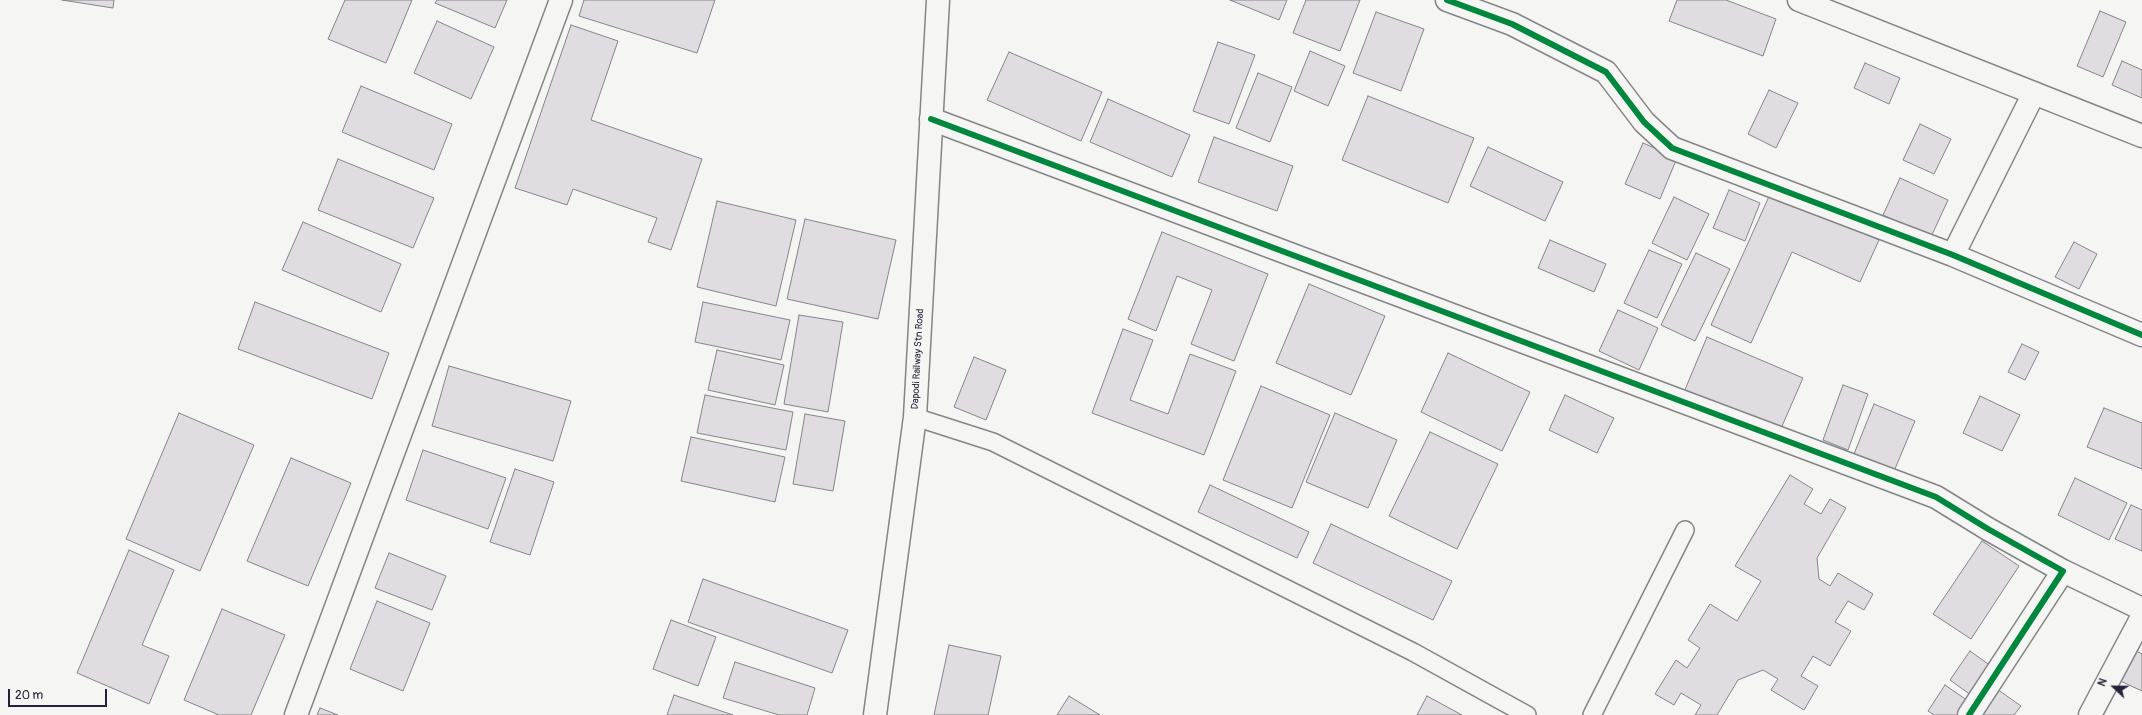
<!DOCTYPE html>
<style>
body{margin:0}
#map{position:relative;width:2142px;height:715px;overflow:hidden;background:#f5f5f3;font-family:Pangolin,sans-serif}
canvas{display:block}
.north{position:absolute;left:2094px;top:667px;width:40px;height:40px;-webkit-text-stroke:3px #f6f6f2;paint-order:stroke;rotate:292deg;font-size:11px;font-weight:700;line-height:16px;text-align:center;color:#22223b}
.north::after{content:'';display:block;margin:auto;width:14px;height:18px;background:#22223b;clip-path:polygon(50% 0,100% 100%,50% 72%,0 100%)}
.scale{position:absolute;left:8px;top:689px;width:99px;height:18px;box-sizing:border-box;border:2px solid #22223b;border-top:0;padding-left:5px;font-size:12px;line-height:14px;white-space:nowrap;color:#22223b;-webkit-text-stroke:3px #f6f6f2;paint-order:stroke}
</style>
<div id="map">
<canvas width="2142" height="715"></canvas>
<div class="north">N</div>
<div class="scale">20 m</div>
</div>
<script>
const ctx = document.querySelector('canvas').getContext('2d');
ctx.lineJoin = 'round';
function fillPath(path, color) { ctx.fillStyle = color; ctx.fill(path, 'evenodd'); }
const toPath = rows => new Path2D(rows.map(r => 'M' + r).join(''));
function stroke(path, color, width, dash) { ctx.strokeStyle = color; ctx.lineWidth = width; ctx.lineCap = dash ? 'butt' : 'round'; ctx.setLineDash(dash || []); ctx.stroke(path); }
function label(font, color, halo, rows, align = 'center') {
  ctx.font = font + ' Pangolin,sans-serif'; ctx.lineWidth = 3; ctx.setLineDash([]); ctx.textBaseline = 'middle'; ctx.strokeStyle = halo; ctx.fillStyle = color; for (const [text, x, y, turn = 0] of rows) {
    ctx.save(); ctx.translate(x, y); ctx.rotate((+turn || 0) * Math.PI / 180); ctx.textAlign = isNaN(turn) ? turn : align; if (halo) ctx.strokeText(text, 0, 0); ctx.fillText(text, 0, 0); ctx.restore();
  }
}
const building = toPath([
 [62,0,114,0,113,8,62,0],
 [345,0,412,0,386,63,328,39,345,0],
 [437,0,507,0,495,28,435,3,437,0],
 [584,0,715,0,697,53,579,16,584,0],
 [1230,0,1287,0,1279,20,1230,0],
 [1306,0,1360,0,1340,51,1293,33,1306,0],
 [1677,0,1726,0,1776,19,1763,56,1669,21,1677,0],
 [2100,11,2126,22,2103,77,2077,66,2100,11],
 [1376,12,1424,29,1401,91,1353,73,1376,12],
 [437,21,494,47,471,99,414,73,437,21],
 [571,25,618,41,591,120,702,159,671,250,648,242,657,218,573,189,567,205,515,188,571,25],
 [1218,42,1255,55,1229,124,1193,111,1218,42],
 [1310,51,1345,66,1328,106,1294,91,1310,51],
 [1009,52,1102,92,1081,141,987,100,1009,52],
 [2122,61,2142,70,2142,98,2112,85,2122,61],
 [1865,63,1900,78,1889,104,1854,88,1865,63],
 [1258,73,1292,87,1270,142,1236,128,1258,73],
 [361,86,452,124,434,170,342,132,361,86],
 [1769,90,1798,103,1776,148,1748,134,1769,90],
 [1368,96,1474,138,1448,203,1342,160,1368,96],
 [1108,99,1190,135,1172,177,1090,142,1108,99],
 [1920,124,1951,139,1934,174,1903,160,1920,124],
 [1214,137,1293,166,1277,211,1198,182,1214,137],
 [1643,143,1677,158,1660,199,1625,184,1643,143],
 [1488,147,1563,182,1545,221,1470,186,1488,147],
 [338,159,434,198,413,248,318,210,338,159],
 [1900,178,1948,200,1931,237,1883,215,1900,178],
 [1729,190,1760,203,1745,241,1713,228,1729,190],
 [1771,192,1879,240,1860,282,1792,252,1751,343,1711,325,1771,192],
 [1674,197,1709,214,1687,260,1652,243,1674,197],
 [717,201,796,220,776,306,697,287,717,201],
 [805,219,896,240,878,319,787,299,805,219],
 [303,222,401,264,381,312,282,270,303,222],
 [1162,232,1268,274,1234,361,1191,344,1212,290,1177,276,1156,331,1128,319,1162,232],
 [1550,240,1606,264,1594,292,1538,268,1550,240],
 [2074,242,2097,254,2079,289,2055,277,2074,242],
 [1649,250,1682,264,1657,318,1624,303,1649,250],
 [1696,253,1730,269,1695,341,1661,325,1696,253],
 [1309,284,1385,316,1351,395,1276,363,1309,284],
 [255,302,389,353,372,399,238,349,255,302],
 [703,302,790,320,781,360,695,342,703,302],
 [1618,310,1658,328,1639,370,1599,351,1618,310],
 [799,315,843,322,828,412,784,404,799,315],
 [1123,329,1153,340,1130,400,1168,414,1190,354,1236,371,1204,455,1092,413,1123,329],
 [1707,337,1803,378,1779,433,1684,392,1707,337],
 [2022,344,2039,352,2025,380,2008,372,2022,344],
 [717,350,784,365,775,405,708,390,717,350],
 [1448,353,1530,392,1502,451,1421,412,1448,353],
 [974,357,1006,370,986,420,954,407,974,357],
 [449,366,571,401,553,461,432,426,449,366],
 [1843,385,1868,394,1848,450,1823,440,1843,385],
 [1261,386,1330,415,1292,508,1223,480,1261,386],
 [705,395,793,412,786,450,697,433,705,395],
 [1565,395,1614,418,1597,453,1549,430,1565,395],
 [1980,396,2020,415,2002,451,1963,433,1980,396],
 [1874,404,1915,421,1892,476,1852,459,1874,404],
 [2104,408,2142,423,2142,469,2087,447,2104,408],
 [179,413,254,445,200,571,126,539,179,413],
 [1335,413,1397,440,1368,508,1306,482,1335,413],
 [805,414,845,421,833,491,793,484,805,414],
 [1430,432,1498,464,1457,549,1389,516,1430,432],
 [691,437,785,457,775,502,681,481,691,437],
 [423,450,506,478,488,529,406,500,423,450],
 [291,458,351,483,308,586,247,561,291,458],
 [515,469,554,482,530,555,490,542,515,469],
 [1790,475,1813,489,1804,504,1821,514,1830,499,1846,508,1817,558,1819,579,1830,586,1838,573,1873,594,1864,610,1848,601,1835,622,1851,631,1830,666,1813,656,1801,676,1818,686,1804,710,1771,690,1778,679,1763,670,1738,680,1717,715,1695,715,1701,705,1681,693,1674,705,1655,694,1676,660,1687,668,1700,648,1688,640,1710,604,1737,621,1761,581,1735,566,1790,475],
 [2075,478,2127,503,2109,540,2058,515,2075,478],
 [1210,485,1309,532,1297,558,1198,512,1210,485],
 [2131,505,2142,510,2142,551,2115,539,2131,505],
 [1331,524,1452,581,1433,620,1313,563,1331,524],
 [1982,541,2019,566,1971,639,1933,614,1982,541],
 [129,550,174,570,142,645,169,656,149,704,77,673,129,550],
 [389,553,446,576,432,610,375,588,389,553],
 [703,579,848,630,832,673,688,622,703,579],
 [377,601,430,623,403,691,350,669,377,601],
 [222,609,285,635,251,715,219,715,184,700,222,609],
 [671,620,716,637,698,686,653,669,671,620],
 [949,645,1001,656,988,715,934,715,949,645],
 [2131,648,2142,654,2142,691,2116,679,2131,648],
 [1970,651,1995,669,1975,698,1950,680,1970,651],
 [735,662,815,688,807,715,779,715,723,698,735,662],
 [1945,685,1971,703,1963,715,1934,715,1928,711,1945,685],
 [1997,689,2021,706,2014,715,1979,715,1997,689],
 [674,695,733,715,667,715,674,695],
 [1069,696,1100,715,1057,715,1069,696],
 [1427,696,1462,715,1417,715,1427,696],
 [320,708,338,715,317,715,320,708]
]);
fillPath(building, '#e1dbe2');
stroke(building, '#858589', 1);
const lane = toPath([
 [915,417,993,442,1413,652,1527,715],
 [1592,715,1685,530]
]);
const street = toPath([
 [1447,0,1512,24,1606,72,1644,122,1672,148,1953,255,2142,335],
 [1799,0,2142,136],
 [931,119,1936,497,1988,529,2063,571,1969,715],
 [1953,255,2034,93],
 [2063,571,2142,609],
 [296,715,561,0],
 [2090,715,2142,617]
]);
const secondary = toPath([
 [875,715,915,417,938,0]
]);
stroke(lane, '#858589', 20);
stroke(street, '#858589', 25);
stroke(secondary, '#858589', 25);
stroke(lane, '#f5f5f3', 17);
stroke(street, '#f5f5f3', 22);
stroke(secondary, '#f5f5f3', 22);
stroke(toPath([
 [1447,0,1512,24,1606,72,1644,122,1672,148,1953,255,2142,335],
 [931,119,1936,497,1988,529,2063,571,1969,715]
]), '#00873e', 6);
label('10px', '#22223b', '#f6f6f2', [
 ["Dapodi Railway Stn Road",918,359,-87]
]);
</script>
